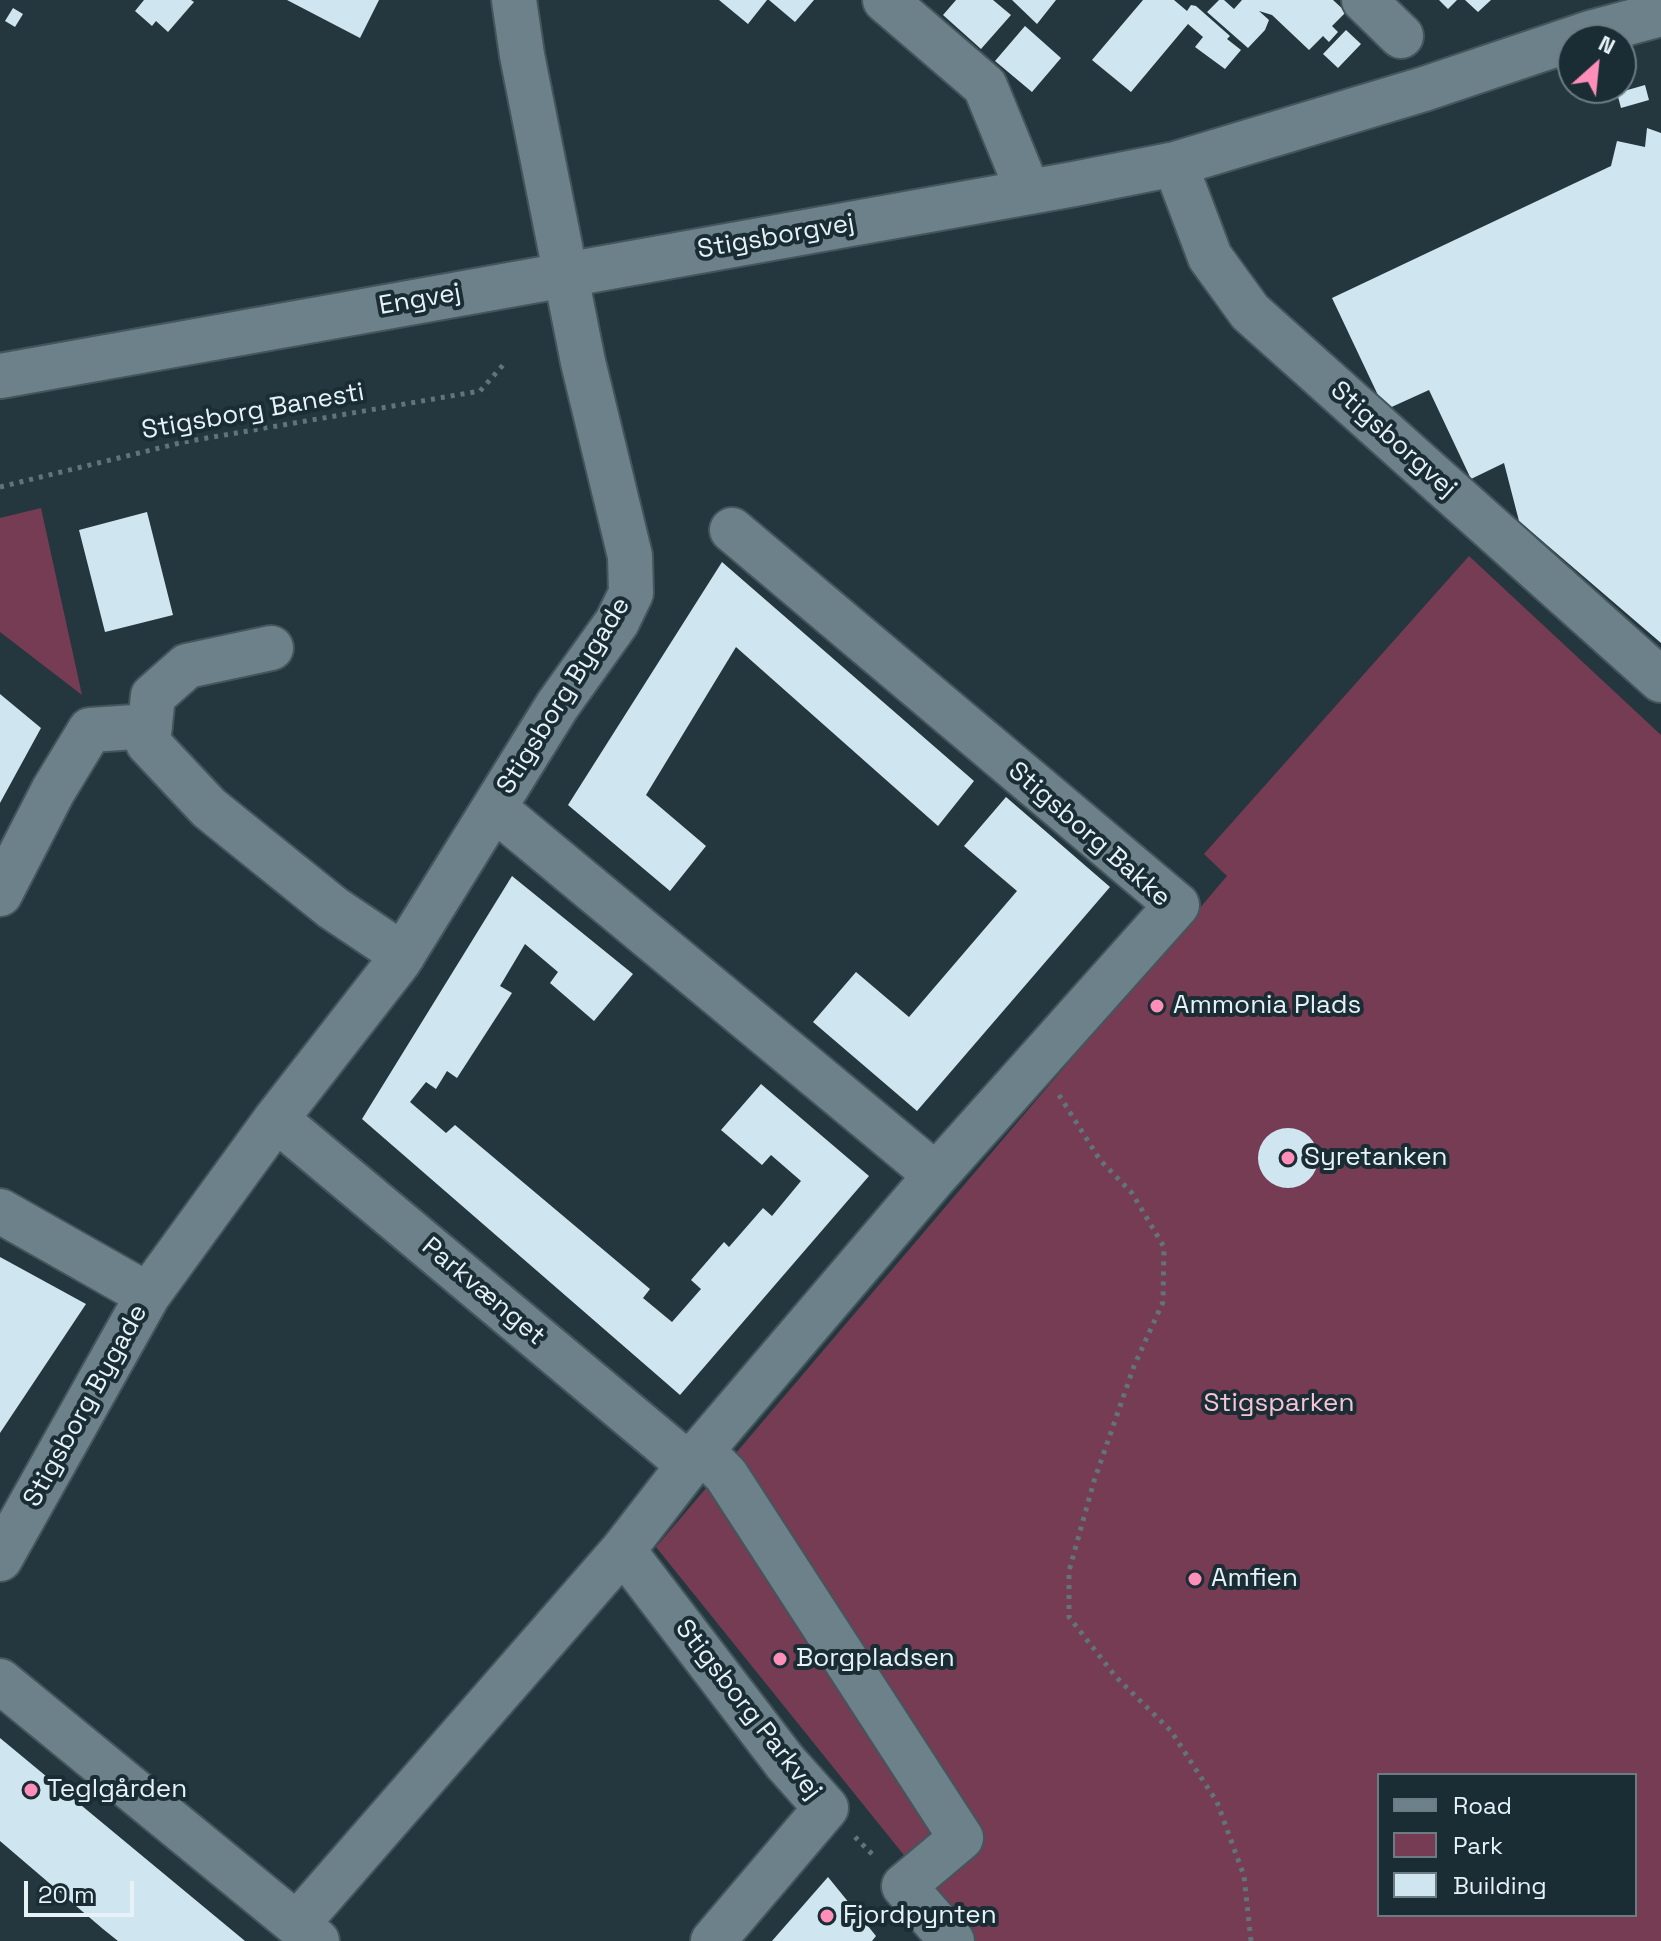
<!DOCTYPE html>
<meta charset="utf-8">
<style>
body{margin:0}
#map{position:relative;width:1661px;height:1941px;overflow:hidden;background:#24373f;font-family:"Space Grotesk",sans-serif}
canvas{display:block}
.legend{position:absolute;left:1377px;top:1773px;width:260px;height:144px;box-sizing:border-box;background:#1a2d34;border:2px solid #6c7c82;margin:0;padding:10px 14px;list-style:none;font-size:24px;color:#e6f2f7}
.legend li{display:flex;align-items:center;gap:16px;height:40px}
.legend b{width:40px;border:2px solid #6c7c82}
.north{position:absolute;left:1557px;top:24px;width:80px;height:80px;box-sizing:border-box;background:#1a2d34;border:2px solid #6c7c82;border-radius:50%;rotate:27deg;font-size:22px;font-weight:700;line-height:32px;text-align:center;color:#e6f2f7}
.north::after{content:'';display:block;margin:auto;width:28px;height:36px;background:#ff8eb9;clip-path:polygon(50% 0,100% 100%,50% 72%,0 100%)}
.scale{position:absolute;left:24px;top:1881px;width:110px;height:36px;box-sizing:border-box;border:4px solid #e6f2f7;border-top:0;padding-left:10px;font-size:24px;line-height:28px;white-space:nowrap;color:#e6f2f7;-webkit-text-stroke:6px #1a2d34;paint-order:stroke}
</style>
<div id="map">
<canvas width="1661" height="1941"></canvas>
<ul class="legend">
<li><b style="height:10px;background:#6c818a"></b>Road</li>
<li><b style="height:22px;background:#763c53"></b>Park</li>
<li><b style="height:22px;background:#cfe6f0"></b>Building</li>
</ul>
<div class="north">N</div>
<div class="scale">20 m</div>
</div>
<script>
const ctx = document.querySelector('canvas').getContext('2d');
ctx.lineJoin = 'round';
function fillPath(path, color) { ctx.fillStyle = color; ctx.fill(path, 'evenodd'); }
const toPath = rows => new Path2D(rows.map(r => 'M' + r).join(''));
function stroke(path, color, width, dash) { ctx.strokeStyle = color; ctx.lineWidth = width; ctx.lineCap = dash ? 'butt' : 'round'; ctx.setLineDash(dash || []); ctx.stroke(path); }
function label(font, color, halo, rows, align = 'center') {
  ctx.font = font + ' "Space Grotesk",sans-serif'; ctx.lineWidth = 8; ctx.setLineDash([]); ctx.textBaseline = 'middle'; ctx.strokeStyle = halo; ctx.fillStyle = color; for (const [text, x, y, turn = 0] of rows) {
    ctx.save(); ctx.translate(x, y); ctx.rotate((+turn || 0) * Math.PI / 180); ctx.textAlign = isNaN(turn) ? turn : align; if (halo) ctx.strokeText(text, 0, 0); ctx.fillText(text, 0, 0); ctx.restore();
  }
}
fillPath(toPath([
 [41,508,82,695,0,632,0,518],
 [1469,556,1661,735,1661,1941,973,1941,656,1547,1227,876,1204,854],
 [1379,1775,1635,1775,1635,1915,1379,1915]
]), '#763c53');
fillPath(toPath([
 [144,0,191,0,194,2,168,32,156,21,152,26,135,11],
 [287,0,379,0,360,38],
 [719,0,767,0,748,24],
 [769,0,814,0,795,22],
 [956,0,993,0,1011,15,981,49,943,15],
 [1012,0,1056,0,1037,24],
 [1143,0,1174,0,1187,11,1191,5,1196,6,1230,36,1227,39,1241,50,1225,69,1195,47,1203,37,1188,24,1131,92,1092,60],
 [1219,0,1224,0,1234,9,1242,0,1333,0,1346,12,1332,26,1338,32,1329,42,1323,36,1309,50,1272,15,1259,11,1269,20,1265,30,1248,48,1207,12],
 [1439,0,1457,0,1448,9],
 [1465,0,1491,0,1478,12],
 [13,8,23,14,15,27,5,21],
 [1025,26,1061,58,1032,92,995,61],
 [1346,30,1361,44,1338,68,1323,54],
 [1645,85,1649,100,1621,108,1617,93],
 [1647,128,1661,133,1661,643,1519,521,1504,463,1471,479,1429,390,1385,410,1332,298,1611,166,1617,141,1645,147],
 [147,512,173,615,105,632,79,530],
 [722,562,974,781,938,826,736,647,646,795,706,846,670,891,568,805],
 [0,694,41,728,0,803],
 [1006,797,1110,887,917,1111,813,1022,856,972,909,1017,1017,891,964,846],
 [512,876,633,974,594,1021,550,983,558,972,525,944,500,986,512,993,457,1078,447,1071,436,1089,426,1082,410,1102,446,1133,455,1125,650,1289,643,1298,672,1322,701,1289,691,1280,724,1242,729,1247,763,1208,772,1216,801,1181,771,1155,762,1165,721,1130,761,1084,869,1176,680,1395,362,1119],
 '1258 1158a30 30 0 1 1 60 0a30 30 0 1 1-60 0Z',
 [0,1257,86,1304,0,1433],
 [0,1738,245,1941,118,1941,103,1929,0,1841],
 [828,1877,876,1936,872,1941,772,1941]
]), '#cfe6f0');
const minor = toPath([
 [885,0,985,86,1028,191],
 [1364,0,1401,36],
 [1175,164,1210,257,1250,312,1661,680],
 [0,376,1074,184,1175,164,1424,89,1590,33,1661,14],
 [271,648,187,666,153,696,148,743,209,808,333,908,403,955],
 [494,808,936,1175],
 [0,894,53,791,90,730,150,726],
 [276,1119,689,1465],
 [0,1211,148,1295],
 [701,1450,726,1475,961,1838,904,1886,952,1941],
 [0,1559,148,1295,276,1119,399,961,557,706,617,622,631,593,630,556,583,362,522,55,514,0],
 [0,1681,317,1941],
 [297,1924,623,1550],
 [713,1941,826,1808,785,1762,623,1550,689,1465,936,1175,1177,905,732,530]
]);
stroke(minor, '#44565c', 48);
stroke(toPath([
 [0,487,184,442,480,391,504,364],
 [1059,1095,1100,1160,1132,1193,1164,1247,1163,1302,1134,1366,1094,1481,1069,1571,1069,1617,1116,1677,1171,1731,1217,1802,1244,1876,1251,1941],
 [855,1837,876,1858]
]), '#62737a', 5, [4, 6]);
stroke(minor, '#6c818a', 44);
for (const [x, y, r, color] of [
 [1157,1006,8,"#ff8eb9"],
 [1288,1158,8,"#ff8eb9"],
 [1195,1579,8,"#ff8eb9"],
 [780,1659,8,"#ff8eb9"],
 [31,1790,8,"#ff8eb9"],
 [827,1916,8,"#ff8eb9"]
]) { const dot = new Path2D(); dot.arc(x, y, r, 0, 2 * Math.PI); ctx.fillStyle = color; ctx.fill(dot); stroke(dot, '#1a2d34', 3); }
label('26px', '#e6f2f7', '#1a2d34', [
 ["Stigsborgvej",776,237,-10],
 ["Engvej",420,300,-10],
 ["Stigsborg Banesti",253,412,-10],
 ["Stigsborgvej",1393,440,42],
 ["Stigsborg Bygade",564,696,-58],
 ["Stigsborg Bakke",1089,835,41],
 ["Parkvænget",483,1292,40],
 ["Stigsborg Bygade",86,1406,-61],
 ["Stigsborg Parkvej",748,1710,52]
]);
label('26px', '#e6f2f7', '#1a2d34', [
 ["Ammonia Plads",1173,1006],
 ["Syretanken",1304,1158],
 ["Amfien",1211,1579],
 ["Borgpladsen",796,1659],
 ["Teglgården",47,1790],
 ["Fjordpynten",843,1916]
], 'left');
label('26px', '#f5c5d5', '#1a2d34', [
 ["Stigsparken",1279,1404]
]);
</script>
